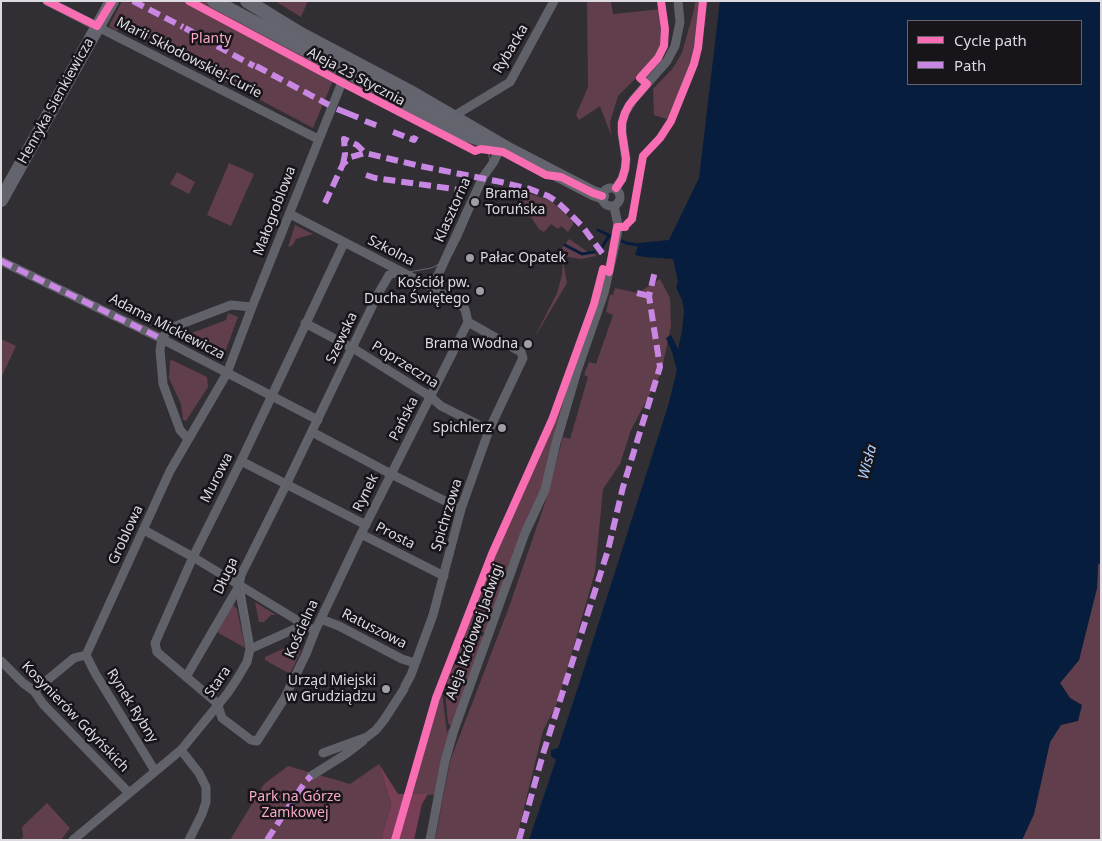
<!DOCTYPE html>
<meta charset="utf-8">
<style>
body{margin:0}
#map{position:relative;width:1102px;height:841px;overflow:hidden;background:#312e34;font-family:"Noto Sans",sans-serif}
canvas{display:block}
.frame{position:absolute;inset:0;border:2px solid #dddae2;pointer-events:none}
.legend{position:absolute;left:907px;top:20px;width:175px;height:65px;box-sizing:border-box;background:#17141a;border:1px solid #66636a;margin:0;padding:6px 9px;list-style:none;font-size:15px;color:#dddae2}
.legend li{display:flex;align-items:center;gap:10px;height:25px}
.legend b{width:25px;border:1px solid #66636a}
</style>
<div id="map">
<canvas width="1102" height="841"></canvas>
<div class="frame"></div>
<ul class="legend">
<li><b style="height:6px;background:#f96db3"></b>Cycle path</li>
<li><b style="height:6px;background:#c787e3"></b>Path</li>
</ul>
</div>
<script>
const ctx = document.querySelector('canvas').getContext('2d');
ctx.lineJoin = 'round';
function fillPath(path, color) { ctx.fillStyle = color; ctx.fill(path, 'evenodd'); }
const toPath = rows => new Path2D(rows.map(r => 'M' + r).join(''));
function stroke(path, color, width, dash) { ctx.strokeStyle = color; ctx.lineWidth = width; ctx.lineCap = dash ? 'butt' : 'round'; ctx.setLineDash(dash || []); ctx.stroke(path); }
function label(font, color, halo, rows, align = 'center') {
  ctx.font = font + ' "Noto Sans",sans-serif'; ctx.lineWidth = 5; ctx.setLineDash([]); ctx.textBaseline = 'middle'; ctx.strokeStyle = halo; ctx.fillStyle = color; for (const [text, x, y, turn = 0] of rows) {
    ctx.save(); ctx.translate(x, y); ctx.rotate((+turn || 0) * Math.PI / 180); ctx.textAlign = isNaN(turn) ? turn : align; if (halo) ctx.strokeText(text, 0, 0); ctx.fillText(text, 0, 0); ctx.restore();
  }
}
fillPath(toPath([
 [122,1,208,1,337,71,313,128,121,26,117,31,109,26],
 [275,1,308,1,301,17],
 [587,1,611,1,613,14,661,9,663,28,660,51,655,59,618,96,610,122,611,135,600,106,579,120,576,115,588,87],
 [695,1,702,1,695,52,670,120,654,115,653,89,673,68,682,53,694,10],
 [356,82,421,114,418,120,348,84],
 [229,163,254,174,231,226,207,215],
 [177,172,195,182,189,194,170,184],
 [514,188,551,201,573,221,573,225,568,232,561,226,558,229,551,224,544,232,539,229,513,191],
 [295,225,313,234,296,239,293,245,288,247],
 [569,239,588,252,593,250,596,256,581,259,563,256,562,248],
 [563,261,567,283,533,340,557,293,562,275],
 [660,279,670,298,671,326,661,373,631,430,620,464,603,489,595,572,558,701,543,731,516,840,435,840,450,761,509,607,546,500,563,437,570,439,588,377,584,375,589,362,596,364,613,315,606,312,610,295,613,295,615,288,638,293],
 [228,313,238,317,224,355,217,351,215,351,214,354,181,337,226,320],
 [1,339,16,346,1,378],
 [172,360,207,377,208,387,186,421,183,420,181,404,169,378,170,361],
 [571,375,545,480,485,632,479,631,474,637,453,663,481,585,556,416],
 [1101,562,1101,840,1022,840,1034,814,1050,742,1061,725,1081,705,1070,698,1060,683,1079,660,1097,588,1098,565],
 [255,602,276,615,271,615,264,622,259,622],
 [233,605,237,609,245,648,217,632,231,606],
 [481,636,484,636,452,727,448,723,445,689,451,670,475,639],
 [296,643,298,644,301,651,290,674,265,660,265,657],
 [442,692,447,733,449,729,451,730,435,795,410,794],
 [379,764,391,804,381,840,230,840,264,784,288,766,350,784],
 [47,803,70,828,61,840,20,840,23,837,22,827]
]), '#613e4c');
fillPath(toPath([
 [379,764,398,794,428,794,422,804,414,840,381,840,391,804]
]), '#773e56');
fillPath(toPath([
 [720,1,1101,1,1101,562,1098,565,1097,588,1079,660,1060,683,1070,698,1082,705,1078,721,1061,725,1050,742,1034,814,1022,840,529,840,556,760,551,756,551,750,558,748,583,672,668,406,677,370,672,352,666,338,671,335,678,349,682,331,684,311,682,300,676,287,678,282,673,259,644,257,635,255,639,243,669,240,699,178],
 [908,21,1081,21,1081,84,908,84]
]), '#061d3e');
stroke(toPath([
 [598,230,626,243,638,245],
 [565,245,582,254,594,252],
 [602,247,609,236]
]), '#061d3e', 3);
stroke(toPath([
 [47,1,318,139],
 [454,116,510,82,554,1],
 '602 197a9 9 0 1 1 18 0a9 9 0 1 1-18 0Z',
 [616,188,622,179,625,169,626,159,622,133,622,123,625,113,633,100,667,61,675,46,680,22,678,1],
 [290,214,429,286,460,304,465,309,468,322],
 [344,243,241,461,193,557,155,643,157,652,217,703,222,718,251,740,257,741,284,699,306,654,315,631,362,532,468,322],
 [1,261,162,339,318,420],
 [432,288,483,177,493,163,502,145],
 [305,323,356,350,431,397,441,406,489,430],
 [312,432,391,474,461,509],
 [188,439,180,430,163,384,160,350,162,339,168,329,231,305,252,307],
 [241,461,366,525],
 [144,530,193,557,315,631],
 [361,534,444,576],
 [321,619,339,626,402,659,415,663],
 [250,649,299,627,302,623],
 [86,655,170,471,227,373,252,307,348,67],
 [86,655,95,673,155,771],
 [1,661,23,683,34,691,43,704,129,793],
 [186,677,239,586,241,575,284,489,378,294,389,275,400,271],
 [405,686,411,675,433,615,461,509,489,430,523,358,521,352,468,322],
 [34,691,74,658,86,655],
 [181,750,199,773,206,787,206,802,202,814,189,840],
 [323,753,367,737,376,730,384,720,404,689],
 [311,776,346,754,363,741],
 [73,840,181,750,227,694,237,679,247,662,250,649,239,586],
 [430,840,445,761,454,730,525,533,545,490,556,443,577,371,604,293,617,236,618,225,614,206]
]), '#61616a', 9);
stroke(toPath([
 [214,1,464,134,489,142],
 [247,1,299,33,414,94,510,150,593,193,602,196],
 [1,200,112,1]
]), '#63646d', 14);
stroke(toPath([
 [77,840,187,746,215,714,245,669,251,657,253,646,242,586,242,575,245,564,376,293,383,284,393,275,431,268,444,262,451,256,460,239,489,171,490,160,487,147,482,140,473,132,430,113,222,1]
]), '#686870', 1);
stroke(toPath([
 [133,1,183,27],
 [185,28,216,45],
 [217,46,254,66],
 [256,66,329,105],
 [337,109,347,113],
 [347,113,362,119],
 [365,121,381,127],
 [393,132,414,140,416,136],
 [343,164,345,154,344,139,357,145,365,153],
 [366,175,375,178,461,190],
 [325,203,343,164,351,157,365,153,420,166,501,182,530,189,548,196,556,201,568,212,582,226,605,257],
 [1,261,162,339],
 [637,293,649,296],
 [267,840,305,782,311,776],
 [519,840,543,754,608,550,623,487,660,367,649,296,655,271]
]), '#c787e3', 6, [12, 6]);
stroke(toPath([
 [47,1,97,26,112,1],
 [189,1,341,82,475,151,481,149,503,152,546,175,561,177,593,193,602,196],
 [616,188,622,179,625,169,626,159,622,133,622,123,625,113,629,105,647,84,640,78,658,58,664,46,665,29,661,1],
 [626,225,632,219,643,156,660,138,671,121,694,64,698,48,703,1],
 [395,840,436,698,492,554,552,420,594,304,603,269,609,272,617,227,625,227]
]), '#f96db3', 8);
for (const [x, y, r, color] of [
 [475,202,5,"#a19ea5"],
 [470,258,5,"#a19ea5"],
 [480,291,5,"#a19ea5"],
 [528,344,5,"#a19ea5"],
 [502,428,5,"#a19ea5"],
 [386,689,5,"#a19ea5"]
]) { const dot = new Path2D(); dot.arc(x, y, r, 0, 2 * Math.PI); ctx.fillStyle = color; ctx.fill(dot); stroke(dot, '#17141a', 2); }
label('14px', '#f9a9c6', '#17141a', [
 ["Planty",211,39],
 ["Park na Górze",295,797],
 ["Zamkowej",295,813]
]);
label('14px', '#dddae2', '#17141a', [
 ["Rybacka",511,49,-59],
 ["Marii Skłodowskiej-Curie",189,58,27],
 ["Aleja 23 Stycznia",356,77,28],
 ["Henryka Sienkiewicza",56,101,-61],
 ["Klasztorna",453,210,-66],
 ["Małogroblowa",275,211,-69],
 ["Szkolna",391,251,27],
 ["Adama Mickiewicza",167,327,27],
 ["Szewska",342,338,-65],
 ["Poprzeczna",405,365,32],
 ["Pańska",404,419,-63],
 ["Murowa",217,478,-63],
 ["Rynek",366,493,-64],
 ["Spichrzowa",447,515,-73],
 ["Groblowa",126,535,-65],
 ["Prosta",395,536,27],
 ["Długa",226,576,-65],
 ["Kościelna",302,629,-66],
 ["Ratuszowa",374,629,27],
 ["Aleja Królowej Jadwigi",475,632,-70],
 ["Stara",218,682,-55],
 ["Rynek Rybny",132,706,58],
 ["Kosynierów Gdyńskich",75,717,46]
]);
label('14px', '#dddae2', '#17141a', [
 ["Brama",485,194,"left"],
 ["Toruńska",485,210,"left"],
 ["Pałac Opatek",480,258,"left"],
 ["Kościół pw.",470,283],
 ["Ducha Świętego",470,299],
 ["Brama Wodna",518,344],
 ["Spichlerz",492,428],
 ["Urząd Miejski",376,681],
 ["w Grudziądzu",376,697]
], 'right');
label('italic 15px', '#aaccfa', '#17141a', [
 ["Wisła",868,462,-75]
]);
</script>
